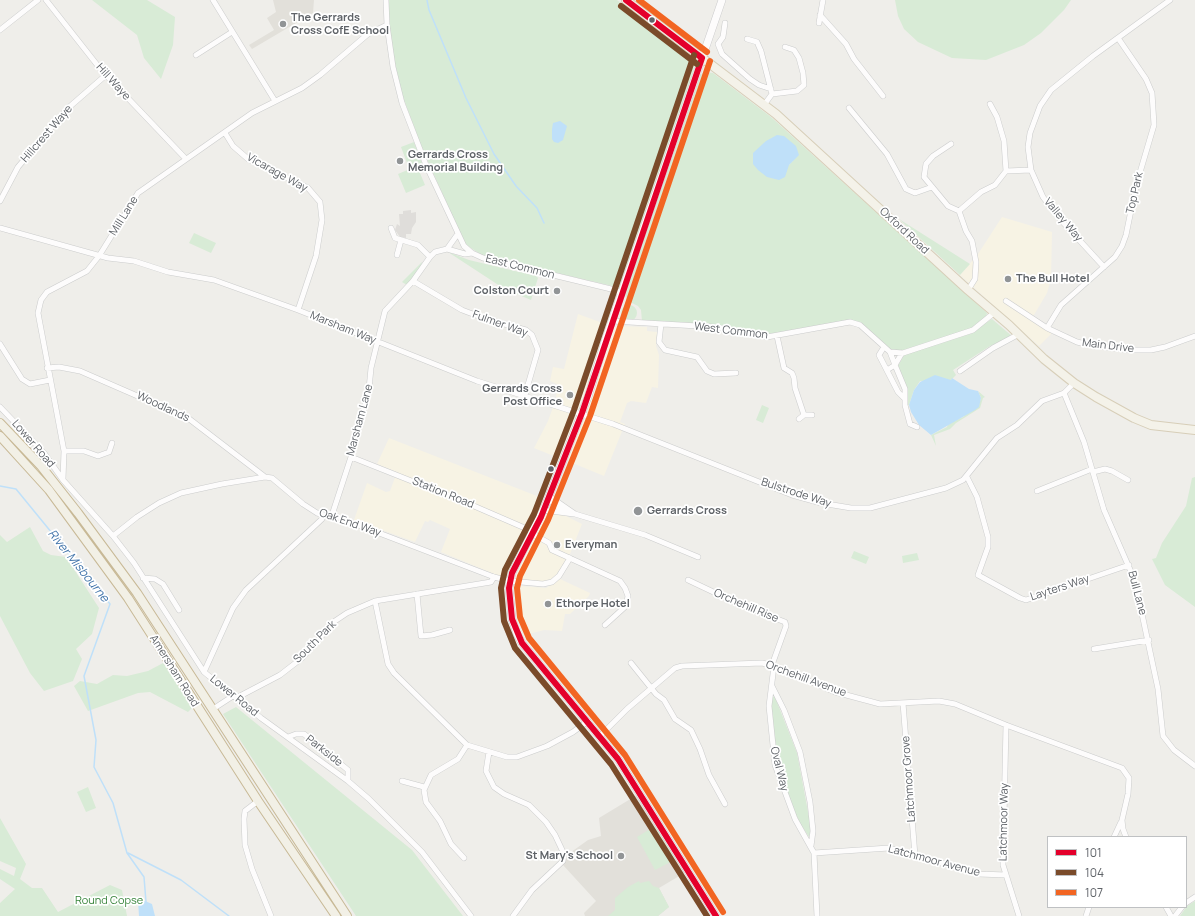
<!DOCTYPE html>
<style>
body{margin:0}
#map{position:relative;width:1195px;height:916px;overflow:hidden;background:#efeeea;font-family:Manrope,sans-serif}
canvas{display:block}
.legend{position:absolute;left:1047px;top:836px;width:140px;height:72px;box-sizing:border-box;background:#fff;border:1px solid #bfc1c3;margin:0;padding:5px 7px;list-style:none;font-size:12px;color:#5f6368}
.legend li{display:flex;align-items:center;gap:8px;height:20px}
.legend b{width:20px;border:1px solid #bfc1c3}
</style>
<div id="map">
<canvas width="1195" height="916"></canvas>
<ul class="legend">
<li><b style="height:5px;background:#e4002b"></b>101</li>
<li><b style="height:5px;background:#7a4b2a"></b>104</li>
<li><b style="height:5px;background:#f26522"></b>107</li>
</ul>
</div>
<script>
const ctx = document.querySelector('canvas').getContext('2d');
ctx.lineJoin = 'round';
function fillPath(path, color) { ctx.fillStyle = color; ctx.fill(path, 'evenodd'); }
const toPath = rows => new Path2D(rows.map(r => 'M' + r).join(''));
function stroke(path, color, width, dash) { ctx.strokeStyle = color; ctx.lineWidth = width; ctx.lineCap = dash ? 'butt' : 'round'; ctx.setLineDash(dash || []); ctx.stroke(path); }
function label(font, color, halo, rows, align = 'center') {
  ctx.font = font + ' Manrope,sans-serif'; ctx.lineWidth = 3.5; ctx.setLineDash([]); ctx.textBaseline = 'middle'; ctx.strokeStyle = halo; ctx.fillStyle = color; for (const [text, x, y, turn = 0] of rows) {
    ctx.save(); ctx.translate(x, y); ctx.rotate((+turn || 0) * Math.PI / 180); ctx.textAlign = isNaN(turn) ? turn : align; if (halo) ctx.strokeText(text, 0, 0); ctx.fillText(text, 0, 0); ctx.restore();
  }
}
fillPath(toPath([
 [1002,217,1052,232,1051,279,1047,293,1031,320,1052,333,1039,346,960,275,978,254],
 [578,314,608,325,609,330,618,326,647,327,647,331,657,332,656,346,659,355,658,388,652,387,646,403,631,401,627,403,620,422,625,424,604,476,570,462,567,456,561,459,534,448,548,421,556,399,557,384,550,381,553,367,564,369],
 [389,438,542,498,544,501,511,568,504,578,441,552,450,529,430,520,428,522,425,521,415,542,354,520,367,483,386,492,390,491,397,472,377,464],
 [555,513,566,516,582,524,570,554,555,577,545,582,515,580,514,577,546,514],
 [560,579,590,593,589,596,570,614,565,614,562,631,544,630,525,635,517,615,515,591,521,586,546,588]
]), '#f7f3e4');
fillPath(toPath([
 [411,210,411,213,416,212,416,222,412,228,411,234,406,234,406,238,400,237,395,230,397,224,400,226,399,214,403,214,403,211]
]), '#dfddda');
fillPath(toPath([
 [273,0,314,0,313,13,252,49,249,45,274,30,267,18,276,12],
 [637,795,652,819,651,821,655,824,686,872,659,888,669,907,658,916,585,916,584,913,596,901,563,865,566,861,567,855,588,840,601,836,599,818]
]), '#e2e0da');
fillPath(toPath([
 [92,0,147,0,175,17,173,45,161,79,144,58,137,35],
 [389,0,617,0,693,59,694,67,691,82,621,288,483,256,465,244,421,146,401,92,396,70,389,25],
 [895,0,1071,0,1064,10,1041,33,1024,45,986,60,952,58,918,42,904,29,898,16],
 [704,72,713,73,771,117,987,313,986,317,972,329,904,351,891,350,857,322,769,335,692,323,642,321,641,310,638,306,628,301,625,295,700,75],
 [753,153,798,155,789,165],
 [414,142,422,163,409,168,401,147],
 [417,166,425,185,406,193,398,174],
 [899,219,970,264,960,275],
 [194,233,216,243,211,253,189,243],
 [448,252,469,260,536,276,538,278,531,300,503,288],
 [422,262,421,267,407,285,402,282],
 '621 313a8 8 0 1 1 16 0a8 8 0 1 1-16 0Z',
 [992,319,1013,337,990,346,953,370,956,375,951,380,920,381,914,390,909,405,907,405,898,366,904,355,971,332],
 [978,391,985,397,983,398,980,408,956,423,950,429,934,435,936,446,931,435,947,427,948,424,963,417,980,401,981,398],
 [762,405,769,408,763,423,756,420],
 [1195,477,1195,607,1165,585,1152,559,1156,558,1162,543,1186,506,1192,478],
 [30,527,43,551,51,555,66,557,99,608,92,634,76,649,82,659,73,681,44,691,30,673,0,616,0,535,7,542],
 [854,551,869,557,866,564,851,558],
 [917,553,919,560,903,563,902,556],
 [165,662,192,708,188,712,150,692,138,693,88,711,74,686,80,681,97,684,113,675,127,676,148,671],
 [772,696,775,697,797,753,809,817,811,829,809,837,798,820,781,775,771,717],
 [236,707,412,850,463,916,356,916,223,714],
 [88,787,96,808,86,812,77,792],
 [0,818,26,864,20,879,32,888,42,888,58,912,110,885,122,890,127,916,0,916,0,903,15,889,0,879,0,869,14,876,16,868,0,861],
 [655,826,676,859,655,870,637,837],
 [639,881,640,883,649,881,653,886,659,888,669,907,658,916,608,916,615,910,615,898,628,887],
 [1195,901,1195,916,1180,916,1187,906]
]), '#d8ebd6');
fillPath(toPath([
 [560,121,567,126,563,140,558,143,554,142,552,139,552,129,553,123],
 [777,135,784,136,796,146,799,155,789,165,785,177,779,180,767,177,758,170,753,164,753,153,766,141],
 [935,375,951,380,952,378,969,389,978,391,981,398,979,407,975,410,931,435,919,425,911,412,909,405,914,390,920,382],
 [138,901,145,901,152,904,155,916,139,916]
]), '#bfe0f9');
stroke(toPath([
 [427,0,429,10],
 [429,10,466,98,494,154,516,186,537,208,544,223],
 [641,21,679,49],
 [0,486,16,489,110,604,84,676,96,740,94,767,113,803,127,853,144,877,146,902],
 [128,853,181,880,229,916]
]), '#bfe0f9', 1.5);
const minor = toPath([
 [46,0,102,71,186,159],
 [213,0,275,101],
 [386,0,387,25,393,67,402,103,426,165,464,246,472,253,483,258,611,289,622,293],
 [820,15,846,44,854,59,883,96],
 [725,23,723,37,718,44,722,54,750,79,759,85,771,89],
 [819,23,823,0],
 [0,30,38,0],
 [747,39,757,42,761,51,772,94,764,105],
 [196,55,232,32],
 [772,94,797,91,804,85,803,73,799,58,794,50,785,47],
 [990,104,997,117,1004,141,1006,171],
 [849,108,887,154,906,189,915,193,932,187],
 [225,133,233,146,248,159,308,188,320,202,322,220,316,256,298,310],
 [951,144,933,156,926,164,924,177,948,206,959,211],
 [1006,171,1031,170],
 [0,201,18,167,67,109,106,75],
 [0,228,108,258,134,261,168,272,214,280,298,310,477,381,613,424,792,495,821,503,851,508,870,508,946,488,963,480,997,438,1017,425,1042,401,1064,393,1074,383],
 [391,228,395,238,418,245,430,257],
 [447,249,465,254,472,253],
 [397,255,401,240],
 [1104,267,1059,218,1043,197,1031,170,1028,147,1030,133,1040,106,1051,90,1093,56,1170,0],
 [413,281,462,310,486,319,526,330,532,335,538,350,525,395],
 [968,290,975,279,976,262,972,241,966,231,959,211,981,192,995,185,1006,171],
 [1006,301,1047,328,1077,342,1089,345,1129,350,1151,350,1165,347,1195,336],
 [612,321,715,327,767,337,850,322,860,325,890,352,903,353,973,330,995,312],
 [661,324,659,342,665,350,697,357,707,371,714,374,736,373],
 [1047,328,1061,305,1115,257,1122,246,1126,235,1136,186,1154,125,1152,93,1146,79,1118,38],
 [777,336,784,368,792,373,794,378,795,388,804,415,812,415],
 [0,344,22,379,30,384,50,380],
 [884,347,879,355,898,392,904,398],
 [902,353,895,365,905,389,905,405,910,424,917,427],
 [47,368,59,367,80,371,188,418,265,477],
 [887,370,895,365,890,352],
 [960,371,993,348,1019,334],
 [1064,393,1084,442,1104,510,1135,581,1158,689,1163,736,1174,750,1195,766],
 [0,407,44,453,63,480,113,536,134,563,204,672,261,718,348,781,369,799,422,852,471,916],
 [799,419,804,415],
 [64,451,84,451,98,456,109,452,112,443],
 [351,457,467,503,534,532],
 [1093,472,1105,469,1112,471,1128,480],
 [967,477,977,497,988,537,988,547,978,575,1020,598,1026,600,1129,565],
 [63,479,64,451,38,313,41,300,47,292,87,271,99,256,138,193,252,113,302,88,320,75,368,34,387,25],
 [1037,491,1092,469],
 [549,496,575,514,645,535,698,557],
 [548,499,558,507,566,511],
 [543,510,574,514],
 [332,515,351,457,369,389,371,368,385,311,413,281,430,257,435,252,447,249,457,235],
 [533,534,549,543,552,550,620,581,625,588,628,596,626,606,605,625],
 [113,536,137,517,159,503,181,493,222,484,265,477,272,478,303,504,317,513,324,515,332,515,494,577,510,581,543,584,552,582,559,576,570,558],
 [143,578,155,579,163,584,179,610],
 [688,580,743,606,785,622,786,626,772,665],
 [417,594,421,636,432,635,450,630],
 [375,601,388,664,394,673,467,745,507,757,517,757,547,746,573,732,588,721],
 [1094,649,1149,640],
 [631,663,656,694,664,700,675,719,691,730,700,749,709,775,725,804],
 [774,666,769,706,775,765,795,819,814,853,817,916],
 [204,672,233,608,246,590,322,519,324,515],
 [772,686,784,710,800,752,810,802,813,831,811,846],
 [903,703,915,856],
 [213,709,233,696,240,696,280,675,302,658,335,621,347,613,375,601,491,582,494,577],
 [1006,725,1003,865,1019,916],
 [600,736,627,709,675,668,682,666,762,663,774,666,835,692,880,704,939,701,955,704,1006,725,1122,768,1129,778,1128,794,1122,820,1123,829,1126,837],
 [288,737,296,734,304,734,348,770,348,781],
 [489,752,486,771,494,787,504,794,529,805,546,822,555,835,564,854,563,861,532,890,513,916],
 [402,781,424,787],
 [258,801,245,811,244,819,245,845,252,869,271,916],
 [1114,837,1121,822],
 [814,853,889,848,979,874,1006,875],
 [464,858,451,844,440,821,426,802,424,790,431,775,458,759,467,745],
 [1186,903,1195,897],
 [1166,907,1171,916],
 [1086,916,1089,907],
 [1175,916,1182,907]
]);
const secondary = toPath([
 [716,916,618,759,522,643,517,634,512,619,509,588,512,573,546,504,588,397,605,341,722,0]
]);
const primary = toPath([
 [626,0,776,114,968,290,1009,325,1044,359,1074,383,1096,397,1134,418,1151,425,1195,430]
]);
const trunk = toPath([
 [0,423,41,466,78,513,137,593,347,916],
 [0,436,49,490,128,598,258,801,336,916]
]);
stroke(minor, '#cbcccc', 6);
stroke(secondary, '#cacacb', 8);
stroke(primary, '#d7ceb8', 10);
stroke(trunk, '#c8b996', 10);
stroke(minor, '#fdfcfc', 5);
stroke(secondary, '#fdfcfc', 7);
stroke(primary, '#f4f2e9', 8);
stroke(trunk, '#f2f0e6', 8);
stroke(toPath([
 [626,0,702,58],
 [702,58,582,413,541,517,512,573,509,588,512,619,522,643,618,759,716,916]
]), '#e4002b', 6);
stroke(toPath([
 [621,6,697,64],
 [694,55,574,410,534,514,505,570,501,588,504,621,515,648,611,764,707,916]
]), '#7a4b2a', 6);
stroke(toPath([
 [639,0,707,52],
 [710,61,590,416,548,520,520,576,517,588,520,617,529,638,625,755,723,912]
]), '#f26522', 6);
for (const [x, y, r, color] of [
 [652,20,3.5,"#5f6368"],
 [283,24,4,"#919496"],
 [400,161,4,"#919496"],
 [1008,279,4,"#919496"],
 [557,291,4,"#919496"],
 [570,395,4,"#919496"],
 [551,469,3.5,"#5f6368"],
 [638,511,5,"#919496"],
 [557,545,4,"#919496"],
 [548,604,4,"#919496"],
 [621,856,4,"#919496"]
]) { const dot = new Path2D(); dot.arc(x, y, r, 0, 2 * Math.PI); ctx.fillStyle = color; ctx.fill(dot); stroke(dot, '#fff', 1.5); }
label('bold 11px', '#5f6368', '#fff', [
 ["The Gerrards",291,18],
 ["Cross CofE School",291,31],
 ["Gerrards Cross",408,155],
 ["Memorial Building",408,168],
 ["The Bull Hotel",1016,279],
 ["Colston Court",549,291,"right"],
 ["Gerrards Cross",562,389,"right"],
 ["Post Office",562,402,"right"],
 ["Gerrards Cross",647,511],
 ["Everyman",565,545],
 ["Ethorpe Hotel",556,604],
 ["St Mary's School",613,856,"right"]
], 'left');
label('11px', '#5f6368', '#fff', [
 ["Hill Waye",113,82,48],
 ["Hillcrest Waye",47,134,-49],
 ["Vicarage Way",277,173,29],
 ["Top Park",1135,193,-77],
 ["Mill Lane",124,216,-58],
 ["Valley Way",1063,220,50],
 ["Oxford Road",904,231,43],
 ["East Common",520,267,14],
 ["Fulmer Way",500,324,20],
 ["Marsham Way",343,328,22],
 ["West Common",731,331,7],
 ["Main Drive",1108,346,7],
 ["Woodlands",163,407,25],
 ["Marsham Lane",360,420,-75],
 ["Lower Road",33,444,49],
 ["Station Road",443,493,22],
 ["Bulstrode Way",796,493,18],
 ["Oak End Way",350,523,19],
 ["Layters Way",1060,588,-18],
 ["Bull Lane",1137,593,75],
 ["Orchehill Rise",746,606,23],
 ["South Park",315,642,-45],
 ["Amersham Road",174,671,58],
 ["Orchehill Avenue",806,679,20],
 ["Lower Road",234,696,39],
 ["Parkside",324,751,38],
 ["Oval Way",779,769,76],
 ["Latchmoor Grove",909,779,-94],
 ["Latchmoor Way",1004,822,-89],
 ["Latchmoor Avenue",934,861,15]
]);
label('11px', '#348238', '#fff', [
 ["Round Copse",109,901]
]);
label('italic 12px', '#4174aa', '#fff', [
 ["River Misbourne",78,566,51]
]);
</script>
